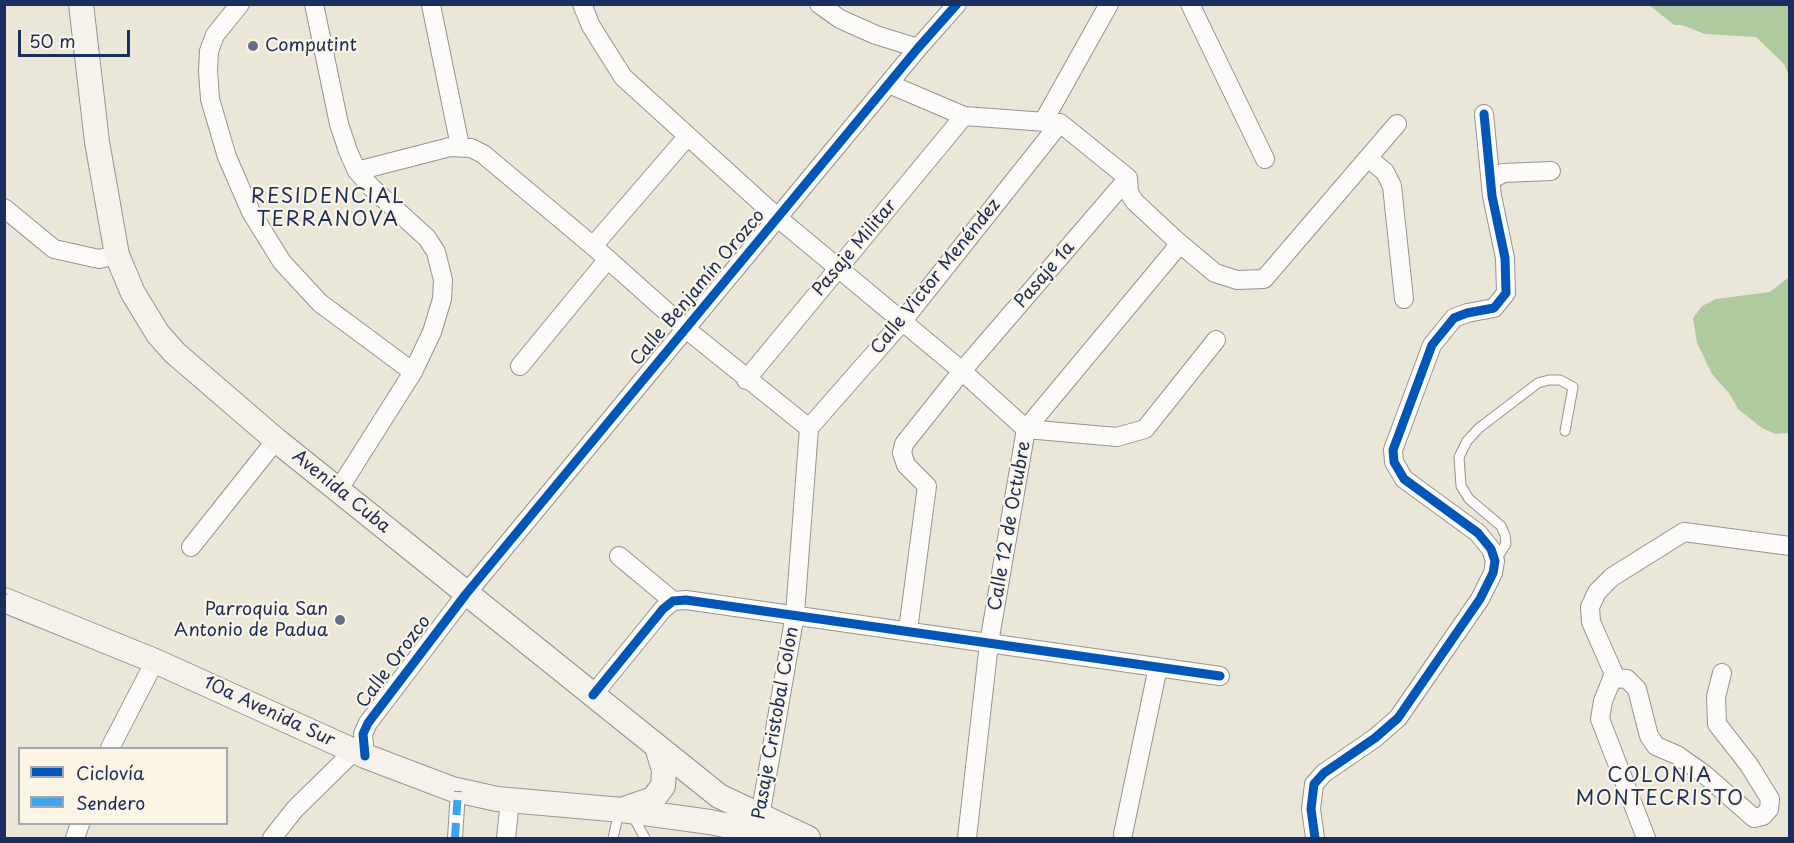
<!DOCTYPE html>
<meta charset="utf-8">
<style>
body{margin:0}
#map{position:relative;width:1794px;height:843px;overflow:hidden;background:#eae7d9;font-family:"Playpen Sans",sans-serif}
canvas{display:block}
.frame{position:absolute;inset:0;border:6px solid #1b2f5e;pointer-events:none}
.legend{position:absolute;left:18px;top:747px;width:210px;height:78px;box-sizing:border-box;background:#fcf5e5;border:2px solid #a2a6af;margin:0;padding:8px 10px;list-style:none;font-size:18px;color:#1b2f5e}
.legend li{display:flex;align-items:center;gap:12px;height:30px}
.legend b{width:30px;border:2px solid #a2a6af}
.scale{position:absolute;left:18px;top:30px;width:112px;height:27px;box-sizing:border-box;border:3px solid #1b2f5e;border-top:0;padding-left:8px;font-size:18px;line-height:21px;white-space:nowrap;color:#1b2f5e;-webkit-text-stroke:4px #fcf5e5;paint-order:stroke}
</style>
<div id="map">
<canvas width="1794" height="843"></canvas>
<div class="frame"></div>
<ul class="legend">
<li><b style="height:8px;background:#0057b8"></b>Ciclovía</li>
<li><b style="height:8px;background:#3da3ed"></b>Sendero</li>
</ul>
<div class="scale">50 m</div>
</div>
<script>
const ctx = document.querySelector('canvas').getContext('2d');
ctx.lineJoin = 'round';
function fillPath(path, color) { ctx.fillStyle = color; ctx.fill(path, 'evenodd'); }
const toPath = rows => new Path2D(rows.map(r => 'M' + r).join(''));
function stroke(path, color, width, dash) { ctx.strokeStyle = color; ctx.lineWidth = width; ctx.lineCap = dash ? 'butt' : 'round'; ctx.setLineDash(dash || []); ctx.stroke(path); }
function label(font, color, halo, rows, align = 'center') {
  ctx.font = font + ' "Playpen Sans",sans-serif'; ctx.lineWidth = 4.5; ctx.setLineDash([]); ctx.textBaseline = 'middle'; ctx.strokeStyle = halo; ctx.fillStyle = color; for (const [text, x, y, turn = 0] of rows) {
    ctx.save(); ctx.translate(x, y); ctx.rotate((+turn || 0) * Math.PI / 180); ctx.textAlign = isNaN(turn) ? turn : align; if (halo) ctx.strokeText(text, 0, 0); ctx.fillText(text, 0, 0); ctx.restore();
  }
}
fillPath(toPath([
 [1649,5,1789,5,1789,76,1784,64,1756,37,1705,34,1682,25,1674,25],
 [1789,277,1789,433,1775,434,1762,428,1738,409,1729,393,1712,374,1697,343,1693,318,1702,306,1716,299,1770,292]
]), '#afca9e');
const service = toPath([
 [1495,561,1506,544,1505,535,1501,526,1469,499,1461,486,1459,457,1467,441,1479,428,1538,383,1549,380,1560,380,1573,387,1565,431],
 [631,813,645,838],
 [613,838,619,812]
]);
const pedestrian = toPath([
 [455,838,458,791]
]);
const minor = toPath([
 [240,4,215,35,209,51,208,71,210,99,227,157,251,212,282,262,320,303,413,372],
 [314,4,339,124,348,151,357,171,372,188,427,238,436,252,443,280,442,299,432,332,413,372,339,489],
 [582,4,591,26,623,77,778,218,962,371,1026,429],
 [819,4,840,19,876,35,918,48],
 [1190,4,1265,159],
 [431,5,460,146],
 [889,84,964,116,1060,123,1128,178,1129,193,1135,202,1178,242,1215,273,1237,280,1264,279,1397,124],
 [1043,122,1109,4],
 [1368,158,1385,172,1392,186,1404,299],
 [357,171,450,147,471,148,483,154,593,246,686,329,809,428],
 [1491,180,1503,173,1551,171],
 [4,208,54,249,99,259,117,255],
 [593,246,687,137],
 [520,366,608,259],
 [746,380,964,116],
 [809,428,902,322,1060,123],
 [1026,429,1117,437,1145,429,1216,340],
 [191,547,276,440],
 [619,556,673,601],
 [908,630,927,486,906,465,902,453,904,444,962,371,1128,178],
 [1612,678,1627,679,1637,689,1649,736,1656,746,1677,755,1704,774,1754,818,1763,816,1769,809,1770,799,1749,765,1717,724,1716,697,1722,673],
 [593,695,663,609,673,601,686,600,1220,676],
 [110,748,155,661],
 [365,756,363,734,368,723,466,594,918,48,957,4],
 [758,828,795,614,809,428],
 [1123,834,1158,667],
 [75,838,80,824],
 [272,838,295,809,354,751],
 [506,838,510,801],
 [967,838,989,643,1026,429,1174,251,1178,242],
 [1315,838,1311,809,1314,784,1324,773,1375,738,1398,718,1480,599,1493,573,1495,561,1491,549,1478,533,1404,479,1394,462,1393,450,1432,345,1454,318,1467,313,1494,308,1506,293,1505,258,1492,196,1484,114],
 [1646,838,1600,719,1603,701,1614,674,1591,622,1590,607,1597,592,1612,577,1684,532,1790,546]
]);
const secondary = toPath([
 [81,4,97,142,117,255,133,293,158,334,175,353,276,440,719,796,808,838],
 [4,600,155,661,365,756,452,789,497,799,622,810,710,822,787,838],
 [624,809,653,799,663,786,664,770,657,747]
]);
stroke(service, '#939595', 11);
stroke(pedestrian, '#939595', 16);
stroke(minor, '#939595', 20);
stroke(secondary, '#939595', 26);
stroke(service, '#fcfbf9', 9);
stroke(pedestrian, '#fcfbf9', 14);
stroke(minor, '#fcfbf9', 18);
stroke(secondary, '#f5f2ec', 24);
stroke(toPath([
 [4,600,12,584]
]), '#c0c1c3', 3, [1.5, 4.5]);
stroke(toPath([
 [455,838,458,791]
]), '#3da3ed', 8, [15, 8]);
stroke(toPath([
 [593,695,663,609,673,601,686,600,1220,676],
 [365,756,363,734,368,723,466,594,918,48,957,4],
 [1315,838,1311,809,1314,784,1324,773,1375,738,1398,718,1480,599,1493,573,1495,561,1491,549,1478,533,1404,479,1394,462,1393,450,1432,345,1454,318,1467,313,1494,308,1506,293,1505,258,1492,196,1484,114]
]), '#0057b8', 9);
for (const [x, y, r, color] of [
 [253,46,6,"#636f89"],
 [340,620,6,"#636f89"]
]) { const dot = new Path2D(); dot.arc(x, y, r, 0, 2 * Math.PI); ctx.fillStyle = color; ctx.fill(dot); stroke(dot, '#fcf5e5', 2); }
label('18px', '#1b2f5e', '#fcf5e5', [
 ["Computint",265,46],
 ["Parroquia San",328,610,"right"],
 ["Antonio de Padua",328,631,"right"]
], 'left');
label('18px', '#1b2f5e', '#fcf5e5', [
 ["Pasaje Militar",855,248,-50],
 ["Pasaje 1a",1045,275,-49],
 ["Calle Victor Menéndez",936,277,-51],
 ["Calle Benjamín Orozco",698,288,-50],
 ["Avenida Cuba",341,492,39],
 ["Calle 12 de Octubre",1010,526,-80],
 ["Calle Orozco",394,662,-53],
 ["10a Avenida Sur",269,712,25],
 ["Pasaje Cristobal Colon",776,723,-80]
]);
ctx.letterSpacing = '1.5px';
label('20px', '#1b2f5e', '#fcf5e5', [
 ["RESIDENCIAL",328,197],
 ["TERRANOVA",328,220],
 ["COLONIA",1660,776],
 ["MONTECRISTO",1660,799]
]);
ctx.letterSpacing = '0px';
</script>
